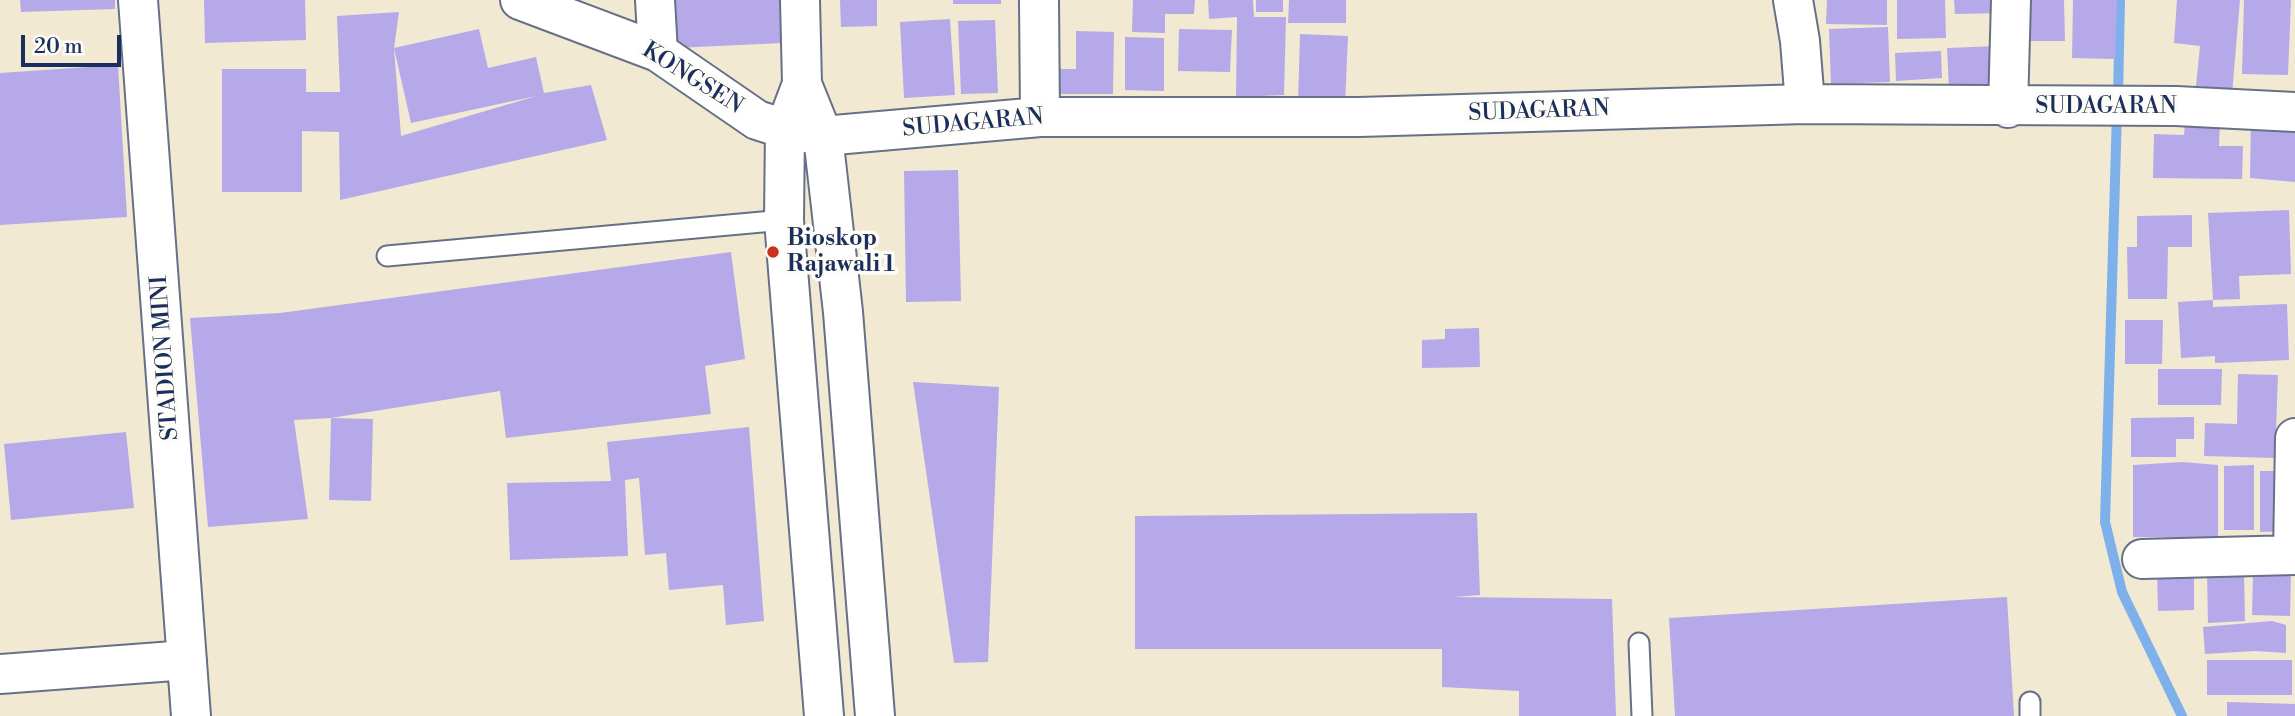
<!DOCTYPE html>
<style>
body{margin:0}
#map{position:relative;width:2295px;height:716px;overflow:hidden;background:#f1e9d1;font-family:"Libre Bodoni",serif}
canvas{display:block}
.scale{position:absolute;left:21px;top:35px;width:100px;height:32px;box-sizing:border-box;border:4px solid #1b2f5e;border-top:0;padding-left:9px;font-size:21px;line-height:24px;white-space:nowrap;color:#1b2f5e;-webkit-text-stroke:5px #fdfcf7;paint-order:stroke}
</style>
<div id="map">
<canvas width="2295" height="716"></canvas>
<div class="scale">20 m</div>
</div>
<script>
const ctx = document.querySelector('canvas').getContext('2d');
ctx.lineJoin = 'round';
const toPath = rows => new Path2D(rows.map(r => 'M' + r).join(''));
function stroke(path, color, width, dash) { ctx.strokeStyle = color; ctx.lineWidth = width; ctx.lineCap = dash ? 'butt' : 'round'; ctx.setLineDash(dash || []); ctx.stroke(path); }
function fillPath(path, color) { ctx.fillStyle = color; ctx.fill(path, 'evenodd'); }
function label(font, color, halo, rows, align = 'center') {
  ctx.font = font + ' "Libre Bodoni",serif'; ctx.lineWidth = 7; ctx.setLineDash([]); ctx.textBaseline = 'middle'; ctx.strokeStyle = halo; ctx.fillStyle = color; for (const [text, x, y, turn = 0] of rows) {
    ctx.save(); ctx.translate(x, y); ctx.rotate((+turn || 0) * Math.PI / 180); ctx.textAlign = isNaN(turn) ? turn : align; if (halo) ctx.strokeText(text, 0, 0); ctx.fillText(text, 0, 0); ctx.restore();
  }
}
stroke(toPath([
 [2118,97,2120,0],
 [2117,112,2105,522,2122,592,2182,716]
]), '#7eb1eb', 10);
fillPath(toPath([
 [20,0,115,0,115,9,21,12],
 [204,0,305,0,306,40,205,43],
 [672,0,781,0,783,43,675,48],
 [840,0,877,0,877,26,841,27],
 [953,0,1001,0,1001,4,953,4],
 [1133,0,1195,0,1194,14,1165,14,1165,33,1132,32],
 [1208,0,1253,0,1254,17,1286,17,1284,95,1236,97,1237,17,1209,19],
 [1256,0,1283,0,1283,12,1256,12],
 [1289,0,1346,0,1346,23,1288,23],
 [1827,0,1887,0,1887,25,1826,24],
 [1897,0,1945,0,1946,38,1897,39],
 [1954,0,2005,0,2005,13,1955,14],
 [2026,0,2064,0,2065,41,2027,41],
 [2073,0,2117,0,2115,59,2072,58],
 [2177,0,2240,0,2232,94,2201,92,2202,86,2196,86,2200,46,2174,43],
 [2244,0,2291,0,2288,75,2242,74],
 [399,12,394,48,401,136,536,96,411,123,394,48,479,29,488,68,536,57,544,93,591,85,607,140,340,200,339,132,302,131,302,192,222,192,222,69,306,69,306,92,340,92,337,16],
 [950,19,955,95,904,98,900,22],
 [995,20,998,93,961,94,958,21],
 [1888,27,1890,82,1831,84,1829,29],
 [1179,29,1232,30,1230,72,1178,71],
 [1076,31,1114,32,1113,94,1060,94,1060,69,1076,69],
 [1300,34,1348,36,1345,104,1298,102],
 [1125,37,1164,38,1164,91,1125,90],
 [1998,46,1999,88,1949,90,1947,48],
 [1941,51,1942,78,1896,81,1895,53],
 [118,65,127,217,0,225,0,73],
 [2251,114,2295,117,2295,182,2250,178],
 [2185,121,2220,122,2219,146,2243,146,2242,179,2153,178,2154,134,2184,135],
 [958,170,961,301,906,302,904,171],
 [2289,210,2291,274,2239,276,2240,299,2213,300,2208,213],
 [2192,215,2192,247,2168,247,2167,299,2128,299,2127,247,2137,247,2137,216],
 [731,252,745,359,705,366,711,414,506,438,500,391,331,418,294,420,308,519,208,527,190,318,280,313],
 [2213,300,2213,307,2287,304,2289,360,2215,363,2215,356,2181,358,2178,302],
 [2125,320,2163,320,2162,364,2125,364],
 [1479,328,1480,367,1422,368,1422,340,1445,339,1445,329],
 [2158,369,2222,369,2221,405,2158,405],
 [2238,374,2278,375,2275,458,2204,456,2205,423,2237,424],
 [913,382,999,387,988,662,954,663],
 [2194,417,2194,439,2176,439,2176,457,2131,457,2131,418],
 [331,418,373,419,371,501,329,500],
 [749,427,764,621,726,625,723,585,669,590,666,553,645,555,639,478,625,480,628,556,510,560,507,483,611,481,607,442],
 [126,432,134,508,11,520,4,444],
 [2182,462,2218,465,2218,538,2133,537,2133,465],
 [2254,465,2254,530,2224,530,2224,466],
 [2260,471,2288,471,2289,531,2260,532],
 [1477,513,1480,595,1453,597,1612,599,1616,716,1519,716,1519,691,1442,687,1442,649,1135,649,1135,516],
 [2194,572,2194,610,2158,611,2157,573],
 [2244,572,2245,621,2208,623,2207,573],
 [2253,573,2291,573,2290,616,2252,615],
 [2007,597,2014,716,1675,716,1669,618],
 [2272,621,2286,625,2286,653,2255,651,2205,654,2203,627],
 [2207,660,2292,660,2292,695,2207,695],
 [2227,702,2295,704,2295,716,2227,716]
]), '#b6a9ea');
const service = toPath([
 [387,256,784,220],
 [1639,643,1642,716],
 [2030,702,2030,716]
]);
const minor = toPath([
 [138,0,191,716],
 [520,0,658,52,757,120,785,129,823,136,1040,117,1359,117,1805,104,2176,106,2295,112],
 [655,0,658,52],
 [1039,0,1040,117],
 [1793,0,1800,41,1805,104],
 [2008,108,2011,0],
 [2293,555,2295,438],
 [2142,559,2295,555],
 [0,674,187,660]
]);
const tertiary = toPath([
 [800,0,802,84,823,136,843,312,875,716],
 [802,84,785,129,784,220,824,716]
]);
stroke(service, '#667086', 23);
stroke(minor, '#667086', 42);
stroke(tertiary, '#667086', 42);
stroke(service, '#fff', 19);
stroke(minor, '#fff', 38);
stroke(tertiary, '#fff', 38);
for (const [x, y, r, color] of [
 [773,252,7,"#c8321e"]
]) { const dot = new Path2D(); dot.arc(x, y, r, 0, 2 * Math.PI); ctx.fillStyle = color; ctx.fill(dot); stroke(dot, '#fdfcf7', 2.5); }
label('23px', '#1b2f5e', '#fdfcf7', [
 ["KONGSEN",692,79,32],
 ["SUDAGARAN",2106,107],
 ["SUDAGARAN",1539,112,-2],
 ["SUDAGARAN",973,124,-5],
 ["STADION MINI",166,358,-94]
]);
label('bold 23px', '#1b2f5e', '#fdfcf7', [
 ["Bioskop",787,239],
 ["Rajawali 1",787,265]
], 'left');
</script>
